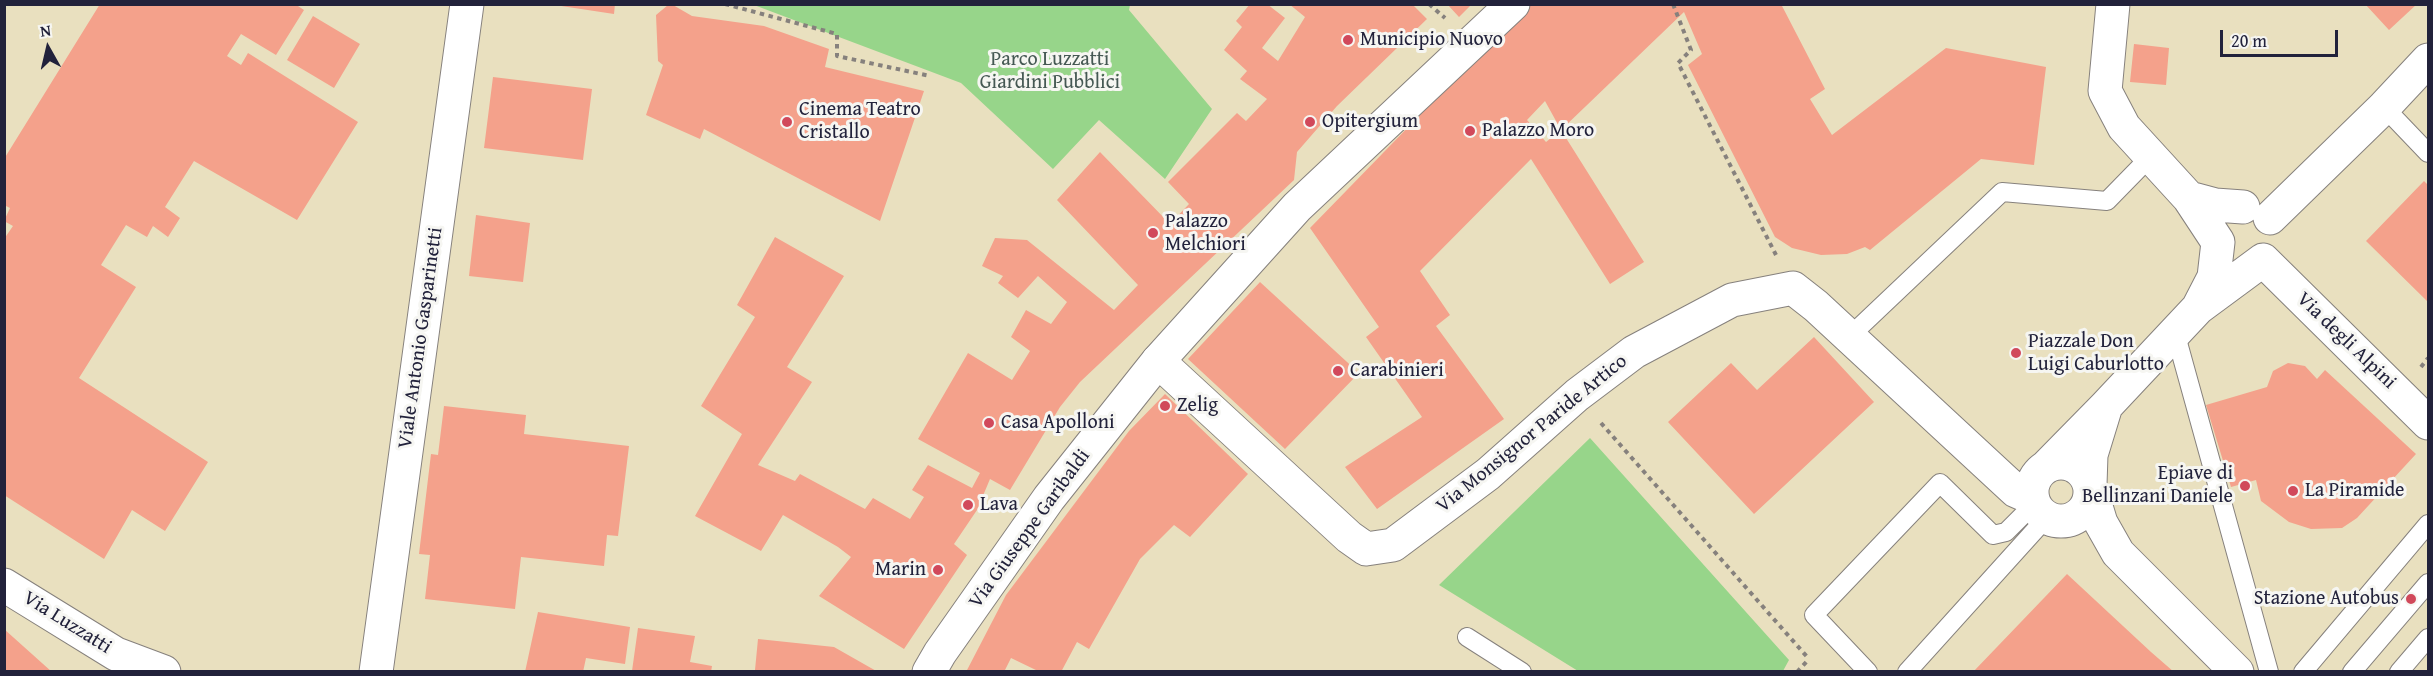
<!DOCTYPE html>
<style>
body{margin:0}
#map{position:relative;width:2433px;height:676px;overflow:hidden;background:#e9e0bf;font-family:"Gentium Book Plus",serif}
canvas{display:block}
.frame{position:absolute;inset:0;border:6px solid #22223b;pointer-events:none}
.north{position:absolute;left:18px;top:18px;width:60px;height:60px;-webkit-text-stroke:4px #f6f6f2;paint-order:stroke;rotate:352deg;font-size:16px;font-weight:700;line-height:24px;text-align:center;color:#22223b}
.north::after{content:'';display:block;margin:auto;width:21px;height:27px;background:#22223b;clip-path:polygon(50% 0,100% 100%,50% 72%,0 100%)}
.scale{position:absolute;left:2220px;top:30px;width:118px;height:27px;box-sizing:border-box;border:3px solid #22223b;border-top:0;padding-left:8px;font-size:18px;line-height:21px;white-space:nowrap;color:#22223b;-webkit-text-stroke:4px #f6f6f2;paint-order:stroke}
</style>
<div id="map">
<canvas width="2433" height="676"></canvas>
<div class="frame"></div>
<div class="north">N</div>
<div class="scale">20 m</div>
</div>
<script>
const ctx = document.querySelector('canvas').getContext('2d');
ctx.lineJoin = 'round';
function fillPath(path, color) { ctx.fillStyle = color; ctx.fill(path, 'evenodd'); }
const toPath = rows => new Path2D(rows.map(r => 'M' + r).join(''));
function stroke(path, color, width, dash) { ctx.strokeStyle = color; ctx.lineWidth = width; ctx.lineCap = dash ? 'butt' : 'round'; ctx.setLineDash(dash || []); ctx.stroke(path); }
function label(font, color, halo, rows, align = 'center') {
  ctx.font = font + ' "Gentium Book Plus",serif'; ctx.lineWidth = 6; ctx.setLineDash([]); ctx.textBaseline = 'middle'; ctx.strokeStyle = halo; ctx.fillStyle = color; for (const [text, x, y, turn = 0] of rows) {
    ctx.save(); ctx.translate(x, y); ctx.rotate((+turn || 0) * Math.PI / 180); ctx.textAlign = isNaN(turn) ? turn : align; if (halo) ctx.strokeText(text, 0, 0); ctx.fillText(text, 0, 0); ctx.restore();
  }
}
fillPath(toPath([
 [754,5,1130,5,1129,10,1212,109,1165,179,1099,120,1053,169,961,83],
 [1590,438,1789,660,1783,671,1578,671,1439,585]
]), '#97d58a');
fillPath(toPath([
 [100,4,295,4,304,10,276,55,241,34,227,56,241,65,248,53,358,122,297,220,194,161,165,207,180,218,168,237,153,226,147,237,126,225,101,265,136,287,79,378,208,462,165,531,132,510,104,559,4,495,4,239,13,226,4,221,10,208,4,205,4,159],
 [548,4,615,4,614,14],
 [1250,4,1267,4,1285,18,1262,48,1278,61,1305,17,1289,4,1412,4,1427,19,1337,106,1297,152,1294,180,1080,382,1060,407,1010,490,990,479,977,510,954,544,967,555,904,649,819,596,851,557,838,547,783,515,761,551,695,516,742,434,701,406,755,317,737,305,775,237,844,276,787,367,812,382,758,465,795,481,800,474,865,509,873,498,910,519,924,497,912,490,928,465,972,488,980,473,918,439,968,353,1012,380,1030,351,1011,337,1026,310,1051,324,1067,302,1038,276,1018,298,998,283,1003,276,982,266,995,238,1027,240,1114,310,1138,285,1057,200,1100,152,1170,224,1189,204,1168,182,1237,113,1246,121,1267,99,1240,79,1247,71,1224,50,1242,27,1236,21],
 [1447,4,1472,4,1459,17],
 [1528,4,1781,4,1825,89,1810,99,1832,135,1946,48,2046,67,2034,165,1981,159,1870,250,1865,247,1847,254,1821,255,1792,248,1775,237,1688,65,1702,54,1684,12,1561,130,1545,101,1527,120,1546,142,1561,130,1644,262,1610,284,1531,159,1420,271,1450,315,1436,326,1504,419,1377,509,1345,467,1422,417,1366,337,1379,327,1310,228],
 [2365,4,2417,4,2389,30],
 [668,5,673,5,692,16,764,26,829,49,825,67,924,91,880,221,704,129,700,139,646,115,663,65,658,61,656,15],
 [313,16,360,44,334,88,287,60],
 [2134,44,2169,48,2166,85,2130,82],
 [493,77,592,89,583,160,484,148],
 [2424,181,2428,185,2428,302,2366,241],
 [476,215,530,223,523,282,469,276],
 [1260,282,1359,373,1285,449,1188,359],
 [1814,337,1874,402,1754,514,1668,422,1731,363,1757,390],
 [2288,363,2305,366,2317,379,2325,370,2416,454,2357,518,2342,528,2311,529,2289,522,2261,501,2256,480,2231,487,2206,405,2267,387,2273,371],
 [1165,394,1248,474,1190,537,1174,525,1140,559,1089,649,1077,642,1061,672,1040,672,1011,658,1004,672,966,672,1006,595,1129,431],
 [444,406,526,415,524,434,629,446,618,536,607,535,604,566,521,557,515,609,425,599,430,555,419,554,431,454,438,455],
 [2067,574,2151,652,2174,672,1973,672],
 [538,612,630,627,625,664,586,658,583,672,525,672],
 [638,628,695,636,690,662,712,666,711,672,632,671],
 [4,629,52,672,4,672],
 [758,639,834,647,878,672,755,670]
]), '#f4a18b');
const lane = toPath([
 [2384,107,2428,153],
 [2175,332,2269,672],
 [1849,337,2002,192,2107,201,2150,157],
 [1467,637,1522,672],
 [1868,672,1814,615,1940,483,1993,535,2006,532,2025,513,2032,498],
 [1907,672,2047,517],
 [2303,672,2428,524],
 [2352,672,2428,583],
 [2399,672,2428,638]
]);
const street = toPath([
 [2113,4,2105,91,2124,127,2189,198],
 [2243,207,2215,205,2189,198,2218,242,2214,277,2198,308,2263,260,2428,423],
 [2270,218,2384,107,2428,60],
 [1158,361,1349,537,1366,549,1393,545,1488,474,1577,395,1634,352,1732,300,1793,288,1816,306,2005,481,2016,491,2032,498],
 [2106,406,2198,308],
 '2032 492a29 29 0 1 1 58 0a29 29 0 1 1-58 0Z',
 [2048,465,2106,406,2091,455,2090,485],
 [2091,490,2101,523,2118,553,2237,672],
 [376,672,467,4]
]);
const secondary = toPath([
 [4,585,116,654,164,672],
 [929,672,940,653,1049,498,1158,361,1297,207,1513,4]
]);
stroke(lane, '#86817d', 20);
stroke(street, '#86817d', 35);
stroke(secondary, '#86817d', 35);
stroke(toPath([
 [725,4,837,34,837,56,930,76],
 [1429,4,1445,18],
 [1673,4,1691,50,1678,63,1776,255],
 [2421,367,2428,358],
 [1601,423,1809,659],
 [1797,672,1809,659]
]), '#86817d', 4, [4.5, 4.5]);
stroke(lane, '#fff', 18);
stroke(street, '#fff', 33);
stroke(secondary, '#fff', 33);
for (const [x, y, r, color] of [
 [1348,40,6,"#d1495b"],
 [787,122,6,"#d1495b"],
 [1310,122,6,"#d1495b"],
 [1470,131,6,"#d1495b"],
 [1153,233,6,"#d1495b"],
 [2016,353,6,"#d1495b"],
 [1338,371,6,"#d1495b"],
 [1165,406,6,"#d1495b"],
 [989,423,6,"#d1495b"],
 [2245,486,6,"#d1495b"],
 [2293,491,6,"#d1495b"],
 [968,505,6,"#d1495b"],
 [938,570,6,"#d1495b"],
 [2411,599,6,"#d1495b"]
]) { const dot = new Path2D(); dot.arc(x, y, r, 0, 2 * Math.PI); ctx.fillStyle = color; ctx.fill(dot); stroke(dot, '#f6f6f2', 2); }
label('20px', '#22223b', '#f6f6f2', [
 ["Municipio Nuovo",1360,40],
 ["Cinema Teatro",799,110],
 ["Cristallo",799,133],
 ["Opitergium",1322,122],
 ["Palazzo Moro",1482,131],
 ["Palazzo",1165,222],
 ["Melchiori",1165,245],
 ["Piazzale Don",2028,342],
 ["Luigi Caburlotto",2028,365],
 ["Carabinieri",1350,371],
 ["Zelig",1177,406],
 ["Casa Apolloni",1001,423],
 ["Epiave di",2233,474,"right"],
 ["Bellinzani Daniele",2233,497,"right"],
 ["La Piramide",2305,491],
 ["Lava",980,505],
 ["Marin",926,570,"right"],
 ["Stazione Autobus",2399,599,"right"]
], 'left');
label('20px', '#455853', '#f6f6f2', [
 ["Parco Luzzatti",1050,60],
 ["Giardini Pubblici",1050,83]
]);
label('20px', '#22223b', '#f6f6f2', [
 ["Viale Antonio Gasparinetti",421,338,-82],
 ["Via degli Alpini",2346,341,44],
 ["Via Monsignor Paride Artico",1532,434,-39],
 ["Via Giuseppe Garibaldi",1030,529,-54],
 ["Via Luzzatti",67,623,32]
]);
</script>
